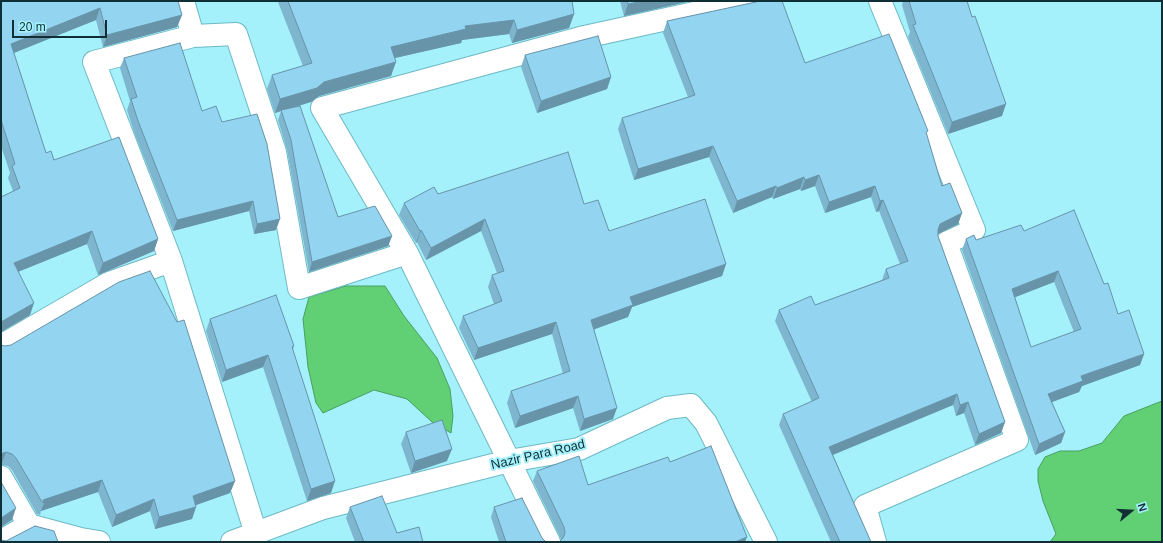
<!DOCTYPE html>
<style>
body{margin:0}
#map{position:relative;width:1163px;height:543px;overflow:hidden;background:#a4f1fc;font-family:Arial,sans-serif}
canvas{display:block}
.frame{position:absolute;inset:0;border:2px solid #0f2f34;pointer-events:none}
.north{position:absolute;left:1111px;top:491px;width:40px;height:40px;-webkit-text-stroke:3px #a4f1fc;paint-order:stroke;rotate:72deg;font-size:11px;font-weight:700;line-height:16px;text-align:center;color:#0f2f34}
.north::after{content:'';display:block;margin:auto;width:14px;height:18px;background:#0f2f34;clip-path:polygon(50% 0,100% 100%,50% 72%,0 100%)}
.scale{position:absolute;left:12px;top:20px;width:95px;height:18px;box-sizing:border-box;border:2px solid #0f2f34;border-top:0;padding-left:5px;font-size:12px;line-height:14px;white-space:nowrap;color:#0f2f34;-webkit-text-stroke:3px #a4f1fc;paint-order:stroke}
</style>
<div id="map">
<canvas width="1163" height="543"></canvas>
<div class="frame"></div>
<div class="north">N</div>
<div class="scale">20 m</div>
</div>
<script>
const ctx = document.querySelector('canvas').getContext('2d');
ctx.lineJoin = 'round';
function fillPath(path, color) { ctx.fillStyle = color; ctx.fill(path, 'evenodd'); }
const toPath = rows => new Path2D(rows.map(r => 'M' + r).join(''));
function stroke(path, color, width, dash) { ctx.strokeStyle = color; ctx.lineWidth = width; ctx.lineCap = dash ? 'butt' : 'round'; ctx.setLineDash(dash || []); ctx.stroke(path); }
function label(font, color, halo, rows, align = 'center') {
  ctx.font = font + ' Arial,sans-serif'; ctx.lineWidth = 4; ctx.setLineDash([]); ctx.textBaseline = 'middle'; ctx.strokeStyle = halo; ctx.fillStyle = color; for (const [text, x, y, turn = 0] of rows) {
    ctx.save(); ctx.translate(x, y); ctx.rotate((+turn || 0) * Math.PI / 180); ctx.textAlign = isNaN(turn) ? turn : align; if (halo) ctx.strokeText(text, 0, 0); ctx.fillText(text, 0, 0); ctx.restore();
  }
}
const water = toPath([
 [346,286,385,286,404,316,437,358,450,389,453,416,451,433,432,422,407,399,374,390,323,413,316,403,308,367,303,319,309,297,346,286],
 [1162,401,1162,542,1050,542,1056,534,1043,501,1038,481,1038,469,1045,457,1060,451,1079,451,1102,443,1124,416,1162,401]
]);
fillPath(water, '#61cf74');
stroke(water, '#489f61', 1);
const street = toPath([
 [183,1,193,36,236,34,275,152,299,288,407,253,549,542],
 [407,253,322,108,580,38,749,1],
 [171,261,256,534],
 [1,346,109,283,171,261,94,62,193,36],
 [1,477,29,525,81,539,99,542],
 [1,541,29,525],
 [232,542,323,508,509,461,579,449,667,408,691,405,706,423,766,542],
 [875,542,865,506,1017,440,946,243,974,230,880,1]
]);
stroke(street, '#6db9c4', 24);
stroke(street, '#fff', 22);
fillPath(toPath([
 [1,1,182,15,177,27,103,47,96,20,14,53,46,153,158,239,154,251,98,275,87,244,18,272,30,315,1,332,1,197,13,191,8,178,10,173,1,146],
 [279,1,572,1,574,14,569,28,512,43,509,34,462,40,461,43,395,58,391,76,319,96,311,102,293,107,338,217,392,236,388,246,309,272,287,150,278,120,281,111,275,113,267,89,272,75,303,66,278,2],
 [620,1,691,1,624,16],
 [903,1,967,1,1002,116,948,134,908,37,910,32,902,5],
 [756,2,805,63,927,136,942,186,962,213,958,224,938,234,938,236,1005,422,1001,433,975,445,964,413,956,416,953,405,833,455,871,542,831,542,779,425,783,414,812,402,775,321,779,310,815,305,882,280,886,269,900,264,879,211,876,212,871,197,825,213,815,186,801,191,800,189,773,199,772,197,733,213,709,157,634,180,618,129,622,118,688,97,663,33,667,21],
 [525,55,611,77,607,89,537,113,521,67],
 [124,58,202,111,222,122,276,230,254,234,249,211,173,231,134,132,127,110,130,101,120,68],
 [438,194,584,204,609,231,726,264,722,276,632,307,628,317,594,329,613,419,580,431,573,408,515,428,507,403,511,391,563,374,552,334,474,360,459,328,463,316,494,304,488,287,492,275,497,273,481,231,426,260,417,242,416,243,399,215,404,203],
 [966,239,976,240,1104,284,1118,314,1144,354,1140,365,1082,386,1079,392,1052,402,1065,432,1061,443,1035,455,962,250],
 [1054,282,1074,332,1031,347,1015,297],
 [210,319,294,346,293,350,331,493,307,501,263,367,222,382,206,331],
 [1,345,235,481,230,493,195,505,196,507,192,519,155,529,150,511,112,527,98,492,41,511,40,515,37,514,12,470,8,466,1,465],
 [406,432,447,461,411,473,401,444],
 [668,457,561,540,560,537,533,481,537,471,588,485],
 [350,507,397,533,423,542,355,542,346,518],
 [494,507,542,538,546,542,499,542,491,517]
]), '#7eb6cf');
fillPath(toPath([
 [644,1,691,1,624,16,628,4],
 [100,8,96,20,6,56,11,44],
 [574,14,569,28,512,43,517,30],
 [182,15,177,27,103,47,107,35],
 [514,20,509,34,462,40,461,43,386,60,391,47,465,26],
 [396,62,391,76,319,96,311,102,282,111,281,110,281,111,275,113,280,99,324,82],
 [611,77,607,89,537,113,541,101],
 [1006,104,1002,116,948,134,952,122],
 [713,146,709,157,634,180,638,169],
 [819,175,815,186,801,191,805,180],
 [804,177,800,189,773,199,777,188],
 [776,186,772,197,733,213,737,201],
 [875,186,871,197,825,213,829,202],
 [883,200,879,211,876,212,880,201],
 [253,201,249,211,173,231,177,220],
 [962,213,958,224,936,235,940,224],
 [280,219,276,230,254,234,257,224],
 [485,219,481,231,426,260,431,248],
 [421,230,417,242,416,243,420,231],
 [92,231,87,244,10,275,14,263],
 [392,236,388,246,309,272,312,262],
 [158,239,154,251,98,275,103,263],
 [726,264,722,276,632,307,628,317,587,332,591,320,630,297],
 [1058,271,1054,282,1008,300,1012,289],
 [34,303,30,315,1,332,1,322],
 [556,322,552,334,474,360,478,348],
 [1144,354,1140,365,1082,386,1079,392,1044,405,1048,394,1081,376],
 [268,355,263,367,222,382,226,370],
 [957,394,953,405,825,458,829,447],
 [578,396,573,408,515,428,520,416],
 [968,402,964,413,956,416,960,405],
 [617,408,613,419,580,431,584,419],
 [1005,422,1001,433,975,445,979,434],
 [1065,432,1061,443,1035,455,1039,444],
 [452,449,447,461,411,473,415,461],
 [6,452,1,465,1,454],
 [102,480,98,492,41,511,44,503,43,500],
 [235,481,230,493,188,508,193,496],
 [335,481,331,493,307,501,311,489],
 [154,499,150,511,112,527,116,515],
 [196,507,192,519,155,529,159,517],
 [16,508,12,520,1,527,1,518],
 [747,537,745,542,735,542]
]), '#6794a9');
const building = toPath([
 [1,1,178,1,182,15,107,35,100,8,11,44,46,153,51,151,54,160,119,137,158,239,103,263,92,231,14,263,34,303,1,322,1,197,20,188,12,166,15,164,1,120,1,1],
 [288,1,572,1,574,14,517,30,514,20,465,26,466,29,391,47,396,62,324,82,317,88,280,99,272,75,312,63,288,1],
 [627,1,644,1,628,4,627,1],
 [758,1,782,1,805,63,889,34,928,131,926,132,942,186,950,183,962,213,940,224,938,230,938,236,1005,422,979,434,968,402,960,405,957,394,829,447,871,542,840,542,783,414,819,398,779,310,811,296,815,305,889,278,886,269,908,261,883,200,880,201,875,186,829,202,819,175,805,180,804,177,777,188,776,186,737,201,713,146,638,169,622,118,695,95,667,21,756,2,758,1],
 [909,1,967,1,972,17,975,16,1006,104,952,122,913,25,916,24,909,1],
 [598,36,611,77,541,101,525,55,598,36],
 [180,43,202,111,216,106,222,122,257,114,267,144,280,219,257,224,253,201,177,220,138,121,131,99,137,97,124,58,180,43],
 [300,106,338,217,375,206,392,236,312,262,291,140,281,110,300,106],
 [568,152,584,204,598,200,609,231,705,199,726,264,630,297,633,305,591,320,617,408,584,419,578,396,520,416,511,391,570,371,556,322,478,348,463,316,502,301,492,275,504,271,485,219,431,248,421,230,420,231,404,203,434,187,438,194,568,152],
 [1074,210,1104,284,1108,283,1118,314,1129,310,1144,354,1081,376,1083,381,1048,394,1065,432,1039,444,966,239,974,235,976,240,1021,225,1024,231,1074,210],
 [1058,271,1081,329,1031,347,1012,289,1058,271],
 [150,271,177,322,184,320,235,481,193,496,196,507,159,517,154,499,116,515,102,480,43,500,44,503,42,502,16,458,12,454,6,452,1,454,1,345,5,346,11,345,119,282,150,271],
 [276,295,294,346,292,347,335,481,311,489,268,355,226,370,210,319,276,295],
 [442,420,452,449,415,461,406,432,442,420],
 [711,446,747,537,735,542,559,542,563,538,565,533,564,527,537,471,579,456,588,485,668,457,670,462,711,446],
 [1,482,16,508,1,518,1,482],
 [382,496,397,533,419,527,423,542,364,542,350,507,382,496],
 [522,498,542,538,546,542,506,542,494,507,522,498],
 [35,526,54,531,58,542,1,542,1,540,6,541,35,526]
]);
fillPath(building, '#93d4f1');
stroke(building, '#6794a9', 1);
label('13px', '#0f2f34', '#a4f1fc', [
 ["Nazir Para Road",538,455,-13]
]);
</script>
